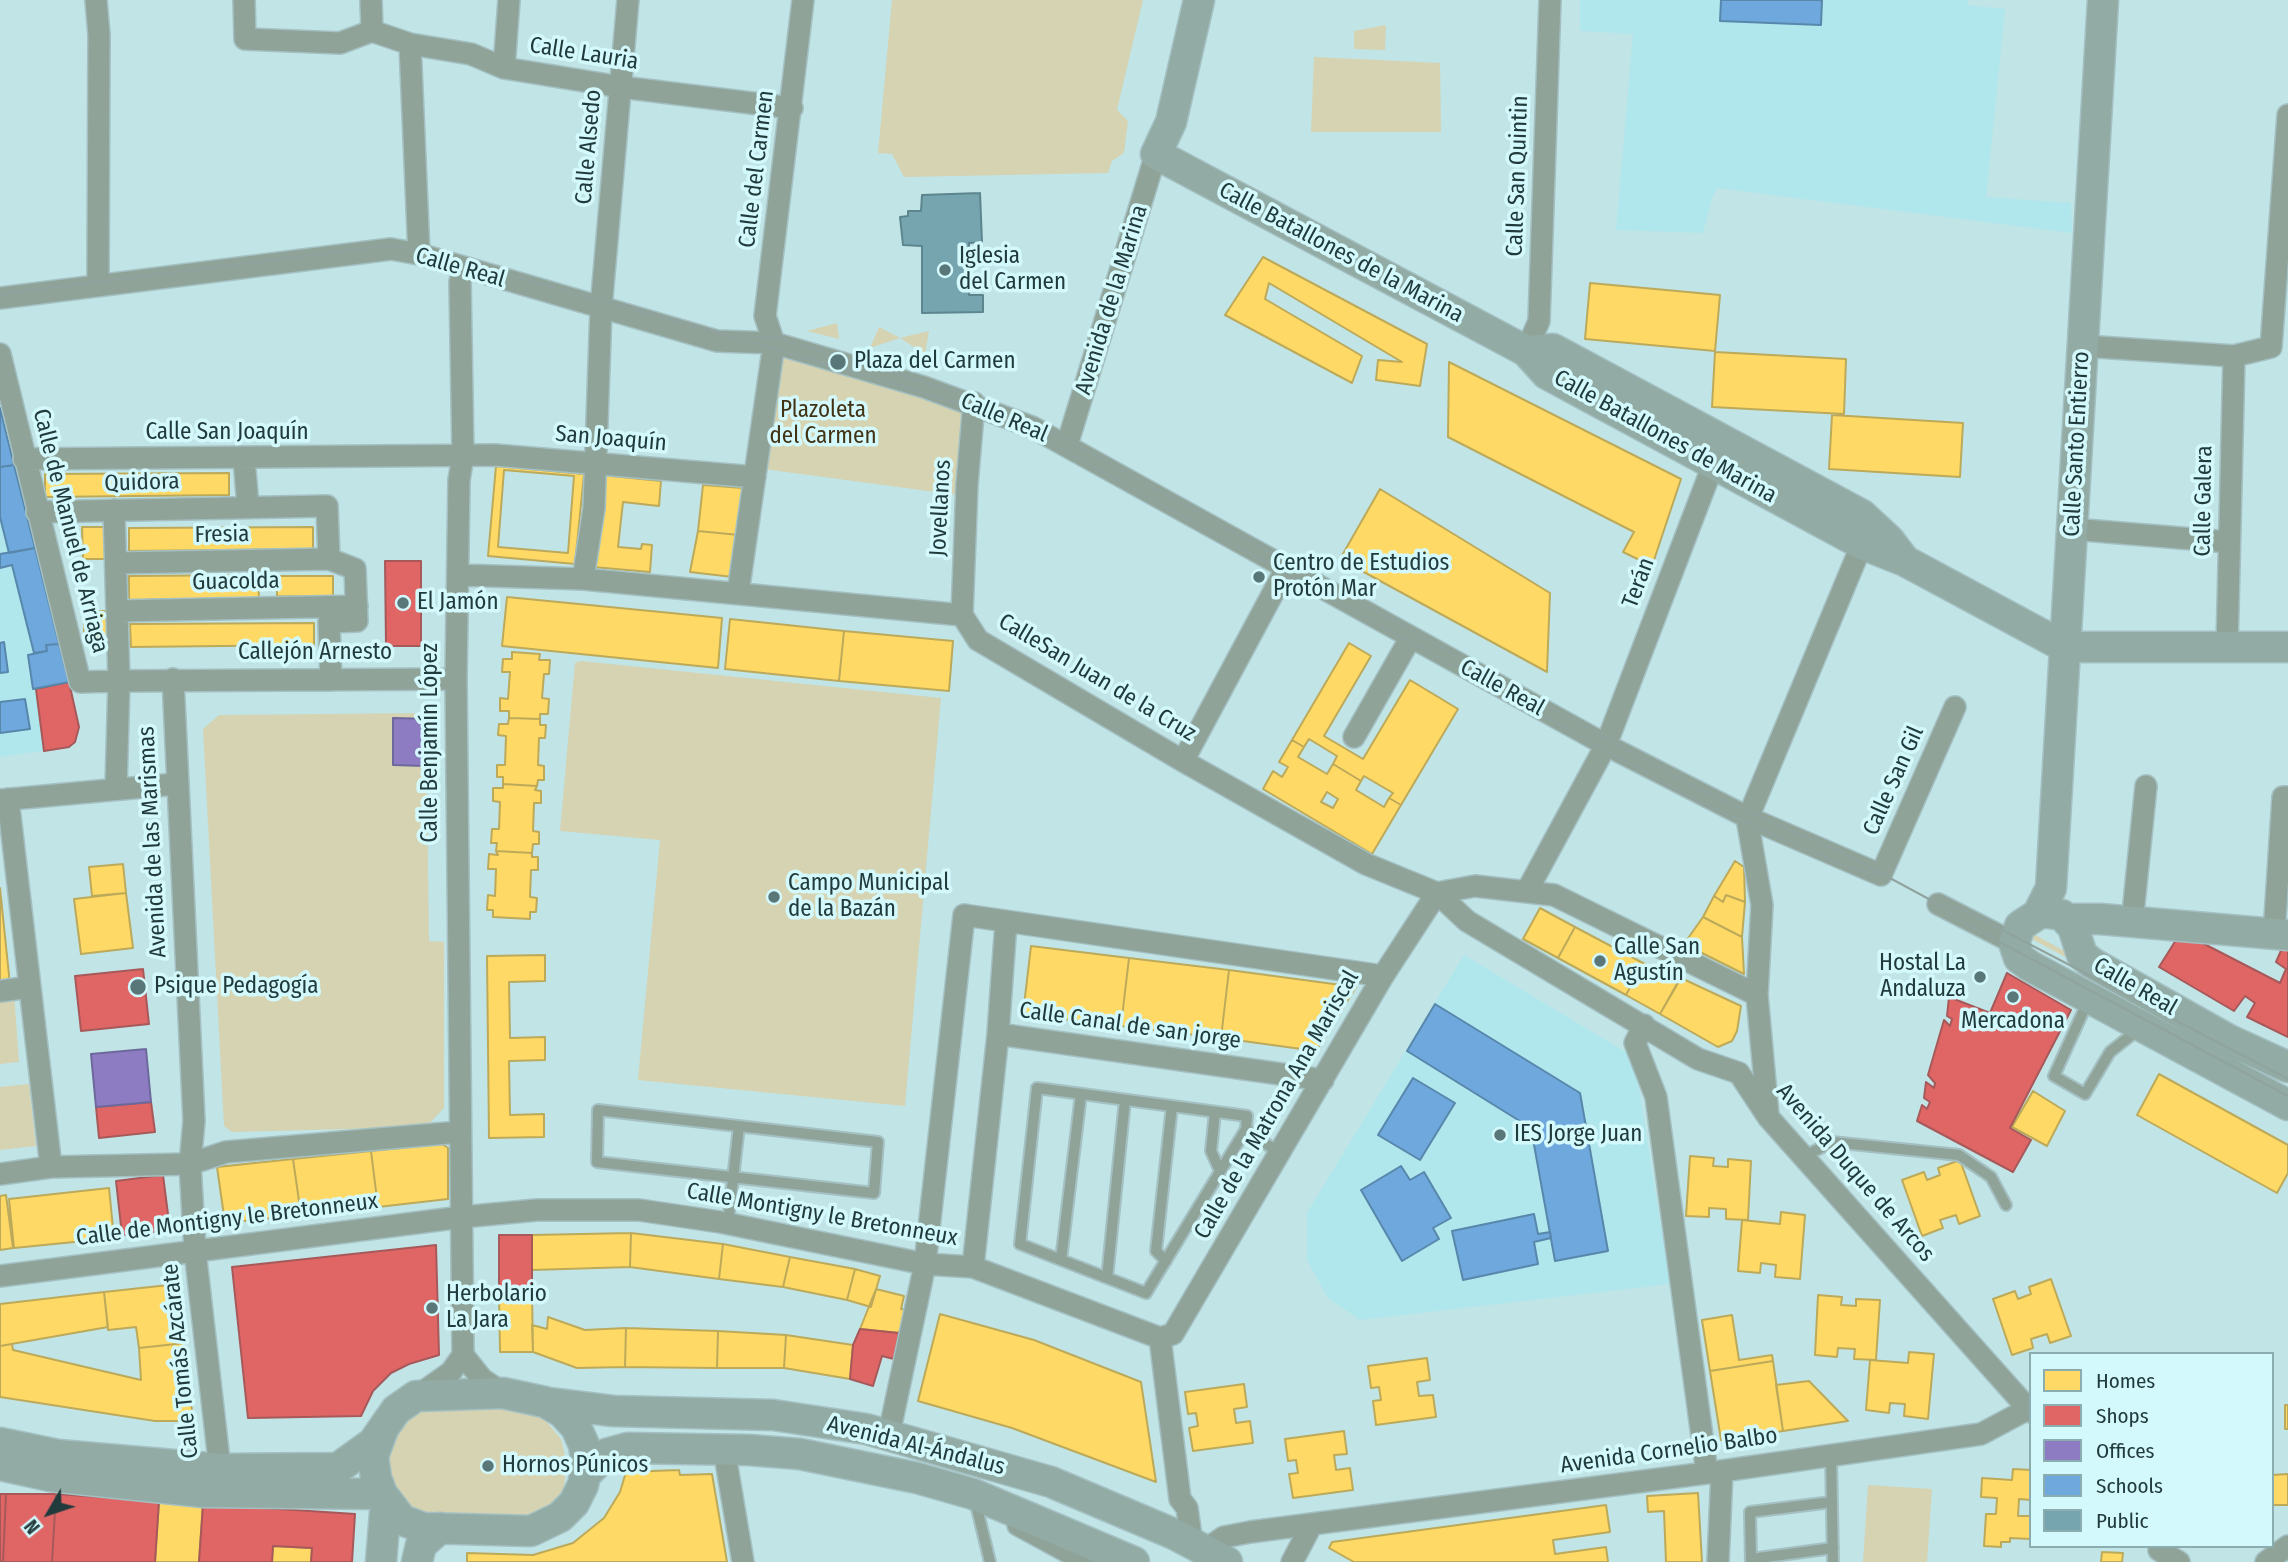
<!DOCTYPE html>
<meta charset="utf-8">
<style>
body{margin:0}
#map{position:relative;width:2288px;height:1562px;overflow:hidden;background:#c1e4e7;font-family:"Fira Sans Condensed",sans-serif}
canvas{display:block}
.legend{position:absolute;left:2029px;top:1352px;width:245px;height:196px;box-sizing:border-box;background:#d4f9fc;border:2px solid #8cadb0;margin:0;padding:9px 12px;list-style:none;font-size:21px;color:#213b3d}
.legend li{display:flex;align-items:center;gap:14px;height:35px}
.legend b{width:35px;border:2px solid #8cadb0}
.north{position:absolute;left:14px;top:1478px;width:70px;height:70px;-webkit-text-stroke:5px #d4f9fc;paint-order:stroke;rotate:231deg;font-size:19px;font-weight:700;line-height:28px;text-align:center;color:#213b3d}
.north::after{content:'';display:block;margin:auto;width:24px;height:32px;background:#213b3d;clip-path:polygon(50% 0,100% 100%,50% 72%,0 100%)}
</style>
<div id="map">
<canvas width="2288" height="1562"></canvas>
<ul class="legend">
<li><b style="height:19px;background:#ffd966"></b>Homes</li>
<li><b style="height:19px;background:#e06666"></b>Shops</li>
<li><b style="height:19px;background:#8e7cc3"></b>Offices</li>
<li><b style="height:19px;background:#6fa8dc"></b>Schools</li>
<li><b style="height:19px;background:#76a5af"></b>Public</li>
</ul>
<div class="north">N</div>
</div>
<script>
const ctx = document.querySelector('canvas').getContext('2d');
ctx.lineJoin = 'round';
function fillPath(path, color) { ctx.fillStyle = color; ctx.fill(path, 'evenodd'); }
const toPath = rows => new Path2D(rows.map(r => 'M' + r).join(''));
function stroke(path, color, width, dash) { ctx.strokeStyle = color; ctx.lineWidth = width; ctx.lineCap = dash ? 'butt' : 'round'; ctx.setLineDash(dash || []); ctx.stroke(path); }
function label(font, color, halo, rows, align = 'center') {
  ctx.font = font + ' "Fira Sans Condensed",sans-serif'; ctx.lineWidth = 7; ctx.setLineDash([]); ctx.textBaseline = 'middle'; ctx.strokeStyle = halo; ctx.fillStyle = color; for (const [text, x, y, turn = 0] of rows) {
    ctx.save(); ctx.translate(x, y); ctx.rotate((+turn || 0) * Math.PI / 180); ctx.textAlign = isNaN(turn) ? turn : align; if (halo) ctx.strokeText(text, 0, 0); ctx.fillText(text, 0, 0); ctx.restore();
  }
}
fillPath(toPath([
 [1580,0,1968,0,1967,5,2005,9,1986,197,2071,203,2072,233,1717,188,1712,198,1703,233,1616,230,1633,34,1580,31],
 [0,408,79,727,75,742,69,747,0,757],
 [1464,955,1634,1057,1670,1284,1360,1320,1328,1298,1307,1260,1307,1213]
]), '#afe7ec');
fillPath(toPath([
 [892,0,1143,0,1117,110,1128,121,1124,153,1112,161,1108,173,904,177,892,154,878,153],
 [1386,25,1385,50,1354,49,1354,31],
 [1314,57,1440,63,1441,132,1311,132],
 [837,323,839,339,807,331],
 [879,327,900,338,929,331,925,354,900,338,870,348],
 [775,356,970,409,965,496,764,469],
 [581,661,941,698,905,1106,638,1080,660,840,560,831,575,663],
 [426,713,429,941,444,942,444,1108,426,1127,232,1132,224,1126,203,729,219,715],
 [2030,932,2066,952,2086,968,2028,937],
 [14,993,19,1062,0,1064,0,994],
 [29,1084,36,1146,0,1150,0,1087],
 [424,1407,515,1407,533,1413,546,1421,561,1439,567,1463,564,1488,548,1509,527,1521,422,1518,387,1494,388,1431],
 [1868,1485,1932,1489,1927,1562,1863,1562]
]), '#d5d3b1');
const homes = toPath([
 [1263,257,1427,344,1420,386,1376,380,1378,360,1402,362,1269,283,1265,299,1362,356,1352,383,1225,315,1263,257],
 [1590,283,1720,295,1715,351,1585,339,1590,283],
 [1715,352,1846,359,1844,414,1712,407,1715,352],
 [1449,362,1681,479,1652,566,1623,552,1634,532,1448,437,1449,362],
 [1832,415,1963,423,1960,477,1829,469,1832,415],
 [496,466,584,474,575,564,488,556,496,466],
 [504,470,574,476,568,553,498,547,504,470],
 [229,473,229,495,45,497,45,474,229,473],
 [601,475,661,481,659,506,623,502,618,547,641,549,642,544,652,545,650,572,593,567,601,475],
 [703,485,743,488,739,535,698,531,703,485],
 [1380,489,1550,593,1547,672,1340,559,1380,489],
 [82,527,105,527,105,559,83,559,82,527],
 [313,527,313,549,129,551,129,528,313,527],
 [698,531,739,535,733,577,690,572,698,531],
 [258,575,259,598,129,600,129,576,258,575],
 [277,576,333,576,333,597,277,596,277,576],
 [507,597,722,618,718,668,502,646,507,597],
 [84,611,107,611,107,643,84,643,84,611],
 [730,619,844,631,839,681,725,669,730,619],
 [314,623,314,645,131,647,130,624,314,623],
 [844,631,953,641,949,691,839,681,844,631],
 [1349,643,1371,656,1324,736,1363,759,1410,680,1458,709,1401,805,1389,798,1393,793,1364,776,1361,781,1333,764,1337,756,1309,739,1304,747,1292,740,1349,643],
 [512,652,540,654,539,660,550,660,549,674,544,674,542,698,549,699,548,714,540,714,540,719,509,718,509,711,500,711,500,698,508,699,510,672,502,672,503,659,512,659,512,652],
 [509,718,540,719,540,725,546,725,545,738,539,738,538,765,544,766,544,780,538,780,537,786,503,784,503,777,497,777,497,765,505,765,506,736,498,735,499,724,508,724,509,718],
 [1292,740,1304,747,1298,757,1327,774,1333,764,1361,781,1356,790,1384,807,1389,798,1401,805,1372,854,1263,789,1273,771,1282,777,1288,767,1279,762,1292,740],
 [1327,792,1338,799,1333,808,1321,802,1327,792],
 [503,784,537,786,535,790,541,791,541,803,534,803,533,831,539,832,539,844,533,844,532,853,496,851,497,843,491,843,492,829,499,829,500,802,493,801,493,788,503,788,503,784],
 [496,851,532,853,532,857,538,857,538,870,531,870,530,897,537,898,536,912,530,912,530,919,493,917,493,910,487,910,488,895,495,896,496,869,488,869,489,854,498,855,496,851],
 [1735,861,1744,867,1745,902,1726,895,1723,902,1714,896,1735,861],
 [123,864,126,893,92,896,89,867,123,864],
 [0,888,10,985,0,986,0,888],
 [126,893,133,948,81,954,74,899,126,893],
 [1726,895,1745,902,1742,937,1703,917,1714,896,1723,902,1726,895],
 [1540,908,1575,927,1558,958,1523,939,1540,908],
 [1703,917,1742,937,1744,974,1684,944,1703,917],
 [1575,927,1643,963,1626,995,1558,958,1575,927],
 [1031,946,1129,958,1121,1026,1023,1014,1031,946],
 [545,955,545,981,509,982,510,1038,545,1037,545,1060,509,1061,510,1115,544,1114,544,1137,489,1138,487,956,545,955],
 [1129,958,1229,970,1221,1038,1121,1026,1129,958],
 [1643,963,1678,982,1660,1014,1626,995,1643,963],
 [1229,970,1356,987,1316,1051,1221,1038,1229,970],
 [1681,978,1741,1006,1737,1031,1732,1041,1718,1047,1660,1014,1681,978],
 [2159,1074,2288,1145,2288,1173,2277,1193,2137,1115,2159,1074],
 [2033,1091,2065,1111,2047,1146,2012,1127,2033,1091],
 [442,1144,448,1148,448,1199,378,1207,371,1151,442,1144],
 [371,1151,378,1207,301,1215,293,1159,371,1151],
 [1690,1156,1714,1158,1713,1166,1728,1167,1728,1159,1751,1161,1748,1220,1726,1219,1726,1209,1709,1208,1709,1217,1686,1216,1690,1156],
 [293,1159,301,1215,225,1223,217,1167,293,1159],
 [1960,1160,1980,1216,1959,1224,1956,1215,1940,1220,1943,1228,1922,1236,1902,1180,1924,1172,1927,1180,1940,1175,1938,1168,1960,1160],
 [109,1188,114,1238,14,1248,9,1199,109,1188],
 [6,1195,13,1248,0,1250,0,1196,6,1195],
 [1781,1212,1805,1215,1800,1279,1775,1277,1776,1265,1761,1263,1760,1273,1738,1271,1742,1220,1780,1224,1781,1212],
 [631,1233,630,1267,532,1270,532,1235,631,1233],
 [631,1233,723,1244,719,1279,630,1267,631,1233],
 [723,1244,790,1257,783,1287,719,1279,723,1244],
 [790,1257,855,1269,847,1300,783,1287,790,1257],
 [855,1269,880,1276,871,1307,847,1300,855,1269],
 [2051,1279,2071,1336,2050,1343,2047,1334,2031,1339,2033,1348,2012,1355,1993,1299,2015,1291,2018,1299,2031,1294,2029,1287,2051,1279],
 [178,1284,185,1343,139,1348,136,1327,108,1330,104,1292,178,1284],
 [876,1289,904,1296,901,1309,906,1310,899,1333,860,1329,876,1289],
 [104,1292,108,1327,0,1346,0,1304,104,1292],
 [499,1295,532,1295,533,1352,500,1352,499,1295],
 [1818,1295,1842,1297,1841,1305,1856,1306,1856,1299,1880,1300,1876,1360,1854,1359,1855,1349,1838,1348,1837,1357,1815,1355,1818,1295],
 [940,1314,1034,1340,1141,1382,1156,1482,1012,1428,918,1401,940,1314],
 [1732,1315,1739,1360,1772,1355,1773,1361,1710,1371,1702,1320,1732,1315],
 [548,1317,585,1330,626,1328,625,1367,577,1368,533,1352,532,1325,547,1329,548,1317],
 [626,1328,718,1331,717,1368,625,1367,626,1328],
 [718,1331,786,1335,784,1368,717,1368,718,1331],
 [786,1335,853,1345,850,1379,784,1368,786,1335],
 [185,1343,193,1421,155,1421,0,1397,0,1346,12,1344,13,1350,141,1380,139,1348,185,1343],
 [1909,1352,1934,1354,1928,1419,1904,1416,1905,1404,1890,1403,1889,1413,1866,1410,1870,1360,1908,1363,1909,1352],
 [1427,1358,1430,1380,1417,1382,1419,1396,1433,1395,1436,1417,1376,1425,1373,1401,1381,1400,1379,1387,1371,1388,1368,1366,1427,1358],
 [1773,1361,1783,1431,1721,1440,1710,1371,1773,1361],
 [1809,1381,1848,1421,1783,1431,1776,1385,1809,1381],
 [1244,1384,1247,1407,1234,1409,1236,1423,1250,1421,1253,1443,1193,1451,1189,1428,1198,1426,1196,1413,1188,1414,1185,1392,1244,1384],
 [2285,1405,2288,1405,2288,1429,2285,1429,2285,1405],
 [1344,1431,1347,1454,1334,1455,1336,1470,1350,1468,1353,1490,1293,1498,1289,1474,1298,1473,1296,1460,1288,1461,1285,1439,1344,1431],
 [2013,1469,2031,1470,2031,1500,2019,1499,2018,1516,2031,1516,2031,1539,2010,1538,2010,1542,2001,1542,2001,1547,1984,1546,1986,1514,1996,1514,1997,1498,1981,1497,1982,1478,2012,1480,2013,1469],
 [679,1470,680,1475,712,1474,727,1562,467,1562,467,1553,533,1555,573,1543,604,1518,620,1492,626,1472,679,1470],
 [2288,1474,2288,1505,2272,1505,2272,1475,2288,1474],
 [1698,1493,1702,1562,1666,1562,1664,1511,1648,1512,1647,1496,1698,1493],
 [159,1501,203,1504,199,1562,155,1562,159,1501],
 [1606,1505,1610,1532,1553,1540,1555,1554,1606,1547,1608,1562,1354,1562,1329,1548,1332,1542,1606,1505],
 [273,1546,312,1548,311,1562,272,1562,273,1546],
 [2102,1552,2123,1553,2122,1562,2101,1562,2102,1552]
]);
fillPath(homes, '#ffd966');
stroke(homes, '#bcaa5a', 2);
const shops = toPath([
 [385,561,421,561,421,646,386,646,385,561],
 [69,682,79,727,75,742,69,747,44,751,36,689,69,682],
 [2181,932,2280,983,2286,969,2276,962,2283,946,2288,947,2288,1037,2247,1017,2255,1003,2245,996,2234,1011,2159,967,2181,932],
 [143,969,149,1024,81,1031,75,976,143,969],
 [2007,973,2071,1010,2010,1128,2031,1140,2013,1172,1917,1121,1922,1105,1927,1109,1930,1102,1924,1098,1926,1082,1934,1088,1935,1083,1928,1075,1944,1020,1950,1026,1952,1019,1947,1016,1949,997,1990,1013,2007,973],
 [151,1102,155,1132,99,1138,96,1107,151,1102],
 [163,1175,170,1230,122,1235,116,1181,163,1175],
 [499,1235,532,1235,532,1295,499,1295,499,1235],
 [436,1245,439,1355,409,1364,391,1373,373,1391,361,1416,248,1418,232,1267,436,1245],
 [860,1329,899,1333,894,1359,882,1356,873,1386,850,1379,853,1345,860,1329],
 [0,1494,6,1494,3,1562,0,1562,0,1494],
 [6,1494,56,1494,52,1562,3,1562,6,1494],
 [56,1494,159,1501,155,1562,52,1562,56,1494],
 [203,1504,355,1514,352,1562,311,1562,312,1548,273,1546,272,1562,199,1562,203,1504]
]);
fillPath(shops, '#e06666');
stroke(shops, '#a7595a', 2);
const offices = toPath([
 [393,718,434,719,434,741,427,741,426,766,393,765,393,718],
 [146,1049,151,1102,96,1107,91,1054,146,1049]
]);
fillPath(offices, '#8e7cc3');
stroke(offices, '#6d689b', 2);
const schools = toPath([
 [1721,0,1822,0,1821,25,1720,21,1721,0],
 [0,408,14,465,0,467,0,408],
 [14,465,35,548,9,553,0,517,0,467,14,465],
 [35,548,59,644,46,645,47,651,34,653,12,565,0,568,0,554,35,548],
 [4,642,8,672,0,673,0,643,4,642],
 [59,644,69,682,33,689,28,655,47,651,46,645,59,644],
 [25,699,30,729,0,733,0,702,25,699],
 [1435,1004,1580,1093,1608,1251,1555,1261,1531,1128,1407,1051,1435,1004],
 [1413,1078,1455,1103,1420,1160,1378,1135,1413,1078],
 [1401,1166,1410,1180,1424,1172,1451,1218,1433,1228,1439,1239,1402,1261,1361,1190,1401,1166],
 [1534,1214,1538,1234,1550,1232,1551,1238,1534,1242,1538,1264,1463,1280,1452,1231,1534,1214]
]);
fillPath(schools, '#6fa8dc');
stroke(schools, '#5887ac', 2);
const public = toPath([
 [980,193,982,242,969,243,969,295,983,295,983,312,922,313,922,246,903,245,900,217,908,216,908,211,921,211,922,195,980,193]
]);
fillPath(public, '#76a5af');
stroke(public, '#5c858d', 2);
const lane = toPath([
 [2088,1001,2054,1076,2085,1094,2110,1052,2139,1029],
 [1037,1088,1247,1116,1246,1129,1146,1293,1020,1244,1037,1088],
 [598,1110,878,1142,874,1193,597,1162,598,1110],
 [1215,1112,1211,1151,1220,1171],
 [1246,1129,1280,1154],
 [1803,1157,1832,1142,1959,1155,1991,1177,2006,1205],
 [728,1223,739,1126],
 [1061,1260,1081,1094],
 [1166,1261,1156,1251,1172,1106],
 [1107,1278,1125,1100],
 [1831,1455,1833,1562],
 [975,1500,990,1562],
 [1751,1559,1833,1548],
 [1751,1562,1750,1512,1832,1502]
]);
const street = toPath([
 [96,0,99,35,98,284],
 [244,0,245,39,340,43,372,31],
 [371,0,372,31],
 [372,31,410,44,471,54,504,68,621,87,792,108],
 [410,44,419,254],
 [504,68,509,0],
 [0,298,391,249,419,254,717,341,774,343,924,387,1032,427,1606,745,1749,818,1881,875,1955,707],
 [2083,346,2234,356],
 [1526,351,1539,321,1550,0],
 [0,354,80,682,119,681,114,510],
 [1067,445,1156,154],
 [24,459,495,455,755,477],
 [244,459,248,506],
 [37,512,327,506,329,559,355,569,357,621,329,622,331,680],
 [2072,529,2229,542],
 [116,563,329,559],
 [460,575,583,579,962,615,978,640,1183,761,1366,864,1437,893,1467,921,1698,1059,1739,1073,1768,1117,2031,1412],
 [583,579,594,508,601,308,628,0],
 [738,593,774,343,765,316,803,0],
 [117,611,357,606],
 [962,615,967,484,974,403],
 [2227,648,2234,356,2271,347,2288,115],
 [173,679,194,1121,190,1164,195,1251,220,1469],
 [1354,737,1411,637],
 [1183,761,1287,567],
 [116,788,119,681,456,679],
 [8,799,51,1167],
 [0,800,176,784],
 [1527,891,1606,745,1718,452],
 [1437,893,1475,886,1554,895,1757,995],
 [1938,904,2014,943],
 [1006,922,998,1034,1323,1080],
 [2132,923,2146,786],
 [2274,934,2283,797,2288,797],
 [0,991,30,987],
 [1644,1025,1635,1043,1656,1097,1707,1473],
 [1768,1115,1757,995,1762,905,1748,824,1750,813,1862,544,1863,531],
 [0,1174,51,1167,190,1164,226,1152,460,1132],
 [973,1267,998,1034],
 [0,1276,462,1217,537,1210,639,1210,720,1222,925,1264,973,1267,1160,1338],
 [1160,1338,1173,1334,1383,976,1437,893],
 [1160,1338,1180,1499],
 [463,1355,482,1379,503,1393],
 [420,1394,451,1372,463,1355,456,679,459,480,463,456,460,282,463,269],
 [889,1434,925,1264,964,915,1383,976],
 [724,1449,743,1562],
 [1180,1499,1187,1508,1192,1544],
 [1018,1525,1086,1562],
 [1205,1550,1224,1537,1250,1532,1722,1471,1981,1434,2028,1409],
 [2159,1550,2179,1562],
 [1292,1562,1312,1524],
 [1718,1562,1722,1471],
 [2266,1562,2288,1546]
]);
const secondary = toPath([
 [1156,154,1526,351],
 [1156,154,1171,122,1199,0],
 [1905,561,1889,540,1862,515,1553,349,1526,351,1547,374,1862,544,1905,561,2065,647,2288,647],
 [2038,914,2051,888,2103,0],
 [2068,919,2100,919,2288,935],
 [2288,1067,2229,1040,2092,963,2082,955,2073,927,2062,915,2041,912,2020,926,2014,943,2019,958,2030,966,2288,1105],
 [548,1403,613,1411,773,1415,866,1429,1051,1482,1174,1534,1227,1562],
 [0,1443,58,1455,220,1469,338,1468,373,1443,396,1410,416,1396,503,1393,545,1402,562,1412,576,1427,584,1445,587,1465,583,1485,574,1503,560,1517,531,1531,423,1528,402,1520,382,1494,376,1478,373,1456,383,1429],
 [0,1465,50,1476,203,1492,382,1494],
 [585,1475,606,1454,628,1448,749,1450,800,1454,917,1478,973,1494,1134,1562],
 [381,1562,386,1501],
 [417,1562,421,1545,440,1528]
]);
stroke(lane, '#a4c0c2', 14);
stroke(street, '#a4c0c2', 24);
stroke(secondary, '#a4c0c2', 33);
stroke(lane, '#8fa399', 10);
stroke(street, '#8fa399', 21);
stroke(secondary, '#92aba4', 30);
stroke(toPath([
 [0,294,392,245,419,250,773,348,957,403,1027,430,1697,801,1847,867,1881,875],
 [749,338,772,336,958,392,1034,421,1698,789,1851,857,1938,904,1964,923,2288,1096],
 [1949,906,1966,911,2288,1079]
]), '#90a39f', 2);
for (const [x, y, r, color] of [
 [945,270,7,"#597678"],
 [838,362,9,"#597678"],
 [1259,577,7,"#597678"],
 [403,603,7,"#597678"],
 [774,897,7,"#597678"],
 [1600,961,7,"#597678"],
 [1980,977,7,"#597678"],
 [138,987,9,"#597678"],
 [2013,997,7,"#597678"],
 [1500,1135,7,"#597678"],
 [432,1308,7,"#597678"],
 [488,1466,7,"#597678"]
]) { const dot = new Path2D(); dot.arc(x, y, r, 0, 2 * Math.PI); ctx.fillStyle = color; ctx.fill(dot); stroke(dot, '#d4f9fc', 2.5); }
label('23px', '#213b3d', '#d4f9fc', [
 ["Calle Lauria",584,54,9],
 ["Calle Alsedo",589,147,-85],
 ["Calle del Carmen",757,169,-83],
 ["Calle San Quintin",1518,176,-88],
 ["Calle Batallones de la Marina",1341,253,28],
 ["Calle Real",460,268,16],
 ["Avenida de la Marina",1112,300,-73],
 ["Calle Real",1004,418,23],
 ["Calle San Joaquín",227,433],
 ["Calle Batallones de Marina",1665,437,29],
 ["San Joaquín",611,439,5],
 ["Calle Santo Entierro",2077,444,-87],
 ["Quidora",142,483,-2],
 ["Calle Galera",2204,501,-89],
 ["Jovellanos",941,508,-87],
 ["Calle de Manuel de Arriaga",70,531,76],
 ["Fresia",222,535,-1],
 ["Guacolda",236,582,-1],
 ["Terán",1639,583,-69],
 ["Callejón Arnesto",315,653],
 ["CalleSan Juan de la Cruz",1097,678,31],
 ["Calle Real",1502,688,29],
 ["Calle Benjamín López",431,743,-90],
 ["Calle San Gil",1894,781,-66],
 ["Avenida de las Marismas",153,842,-93],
 ["Calle Real",2135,987,30],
 ["Calle Canal de san jorge",1130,1026,8],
 ["Calle de la Matrona Ana Mariscal",1277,1105,-60],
 ["Avenida Duque de Arcos",1855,1173,49],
 ["Calle Montigny le Bretonneux",822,1215,10],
 ["Calle de Montigny le Bretonneux",227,1220,-7],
 ["Calle Tomás Azcárate",181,1361,-96],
 ["Avenida Al-Ándalus",916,1446,14],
 ["Avenida Cornelio Balbo",1669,1451,-8]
]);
label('23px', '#213b3d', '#d4f9fc', [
 ["Iglesia",959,257],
 ["del Carmen",959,283],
 ["Plaza del Carmen",854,362],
 ["Centro de Estudios",1273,564],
 ["Protón Mar",1273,590],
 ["El Jamón",417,603],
 ["Campo Municipal",788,884],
 ["de la Bazán",788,910],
 ["Calle San",1614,948],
 ["Agustín",1614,974],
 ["Hostal La",1966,964,"right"],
 ["Andaluza",1966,990,"right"],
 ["Psique Pedagogía",154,987],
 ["Mercadona",2013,1022,"center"],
 ["IES Jorge Juan",1514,1135],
 ["Herbolario",446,1295],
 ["La Jara",446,1321],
 ["Hornos Púnicos",502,1466]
], 'left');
label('23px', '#423315', '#d4f9fc', [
 ["Plazoleta",823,411],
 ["del Carmen",823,437]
]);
</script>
